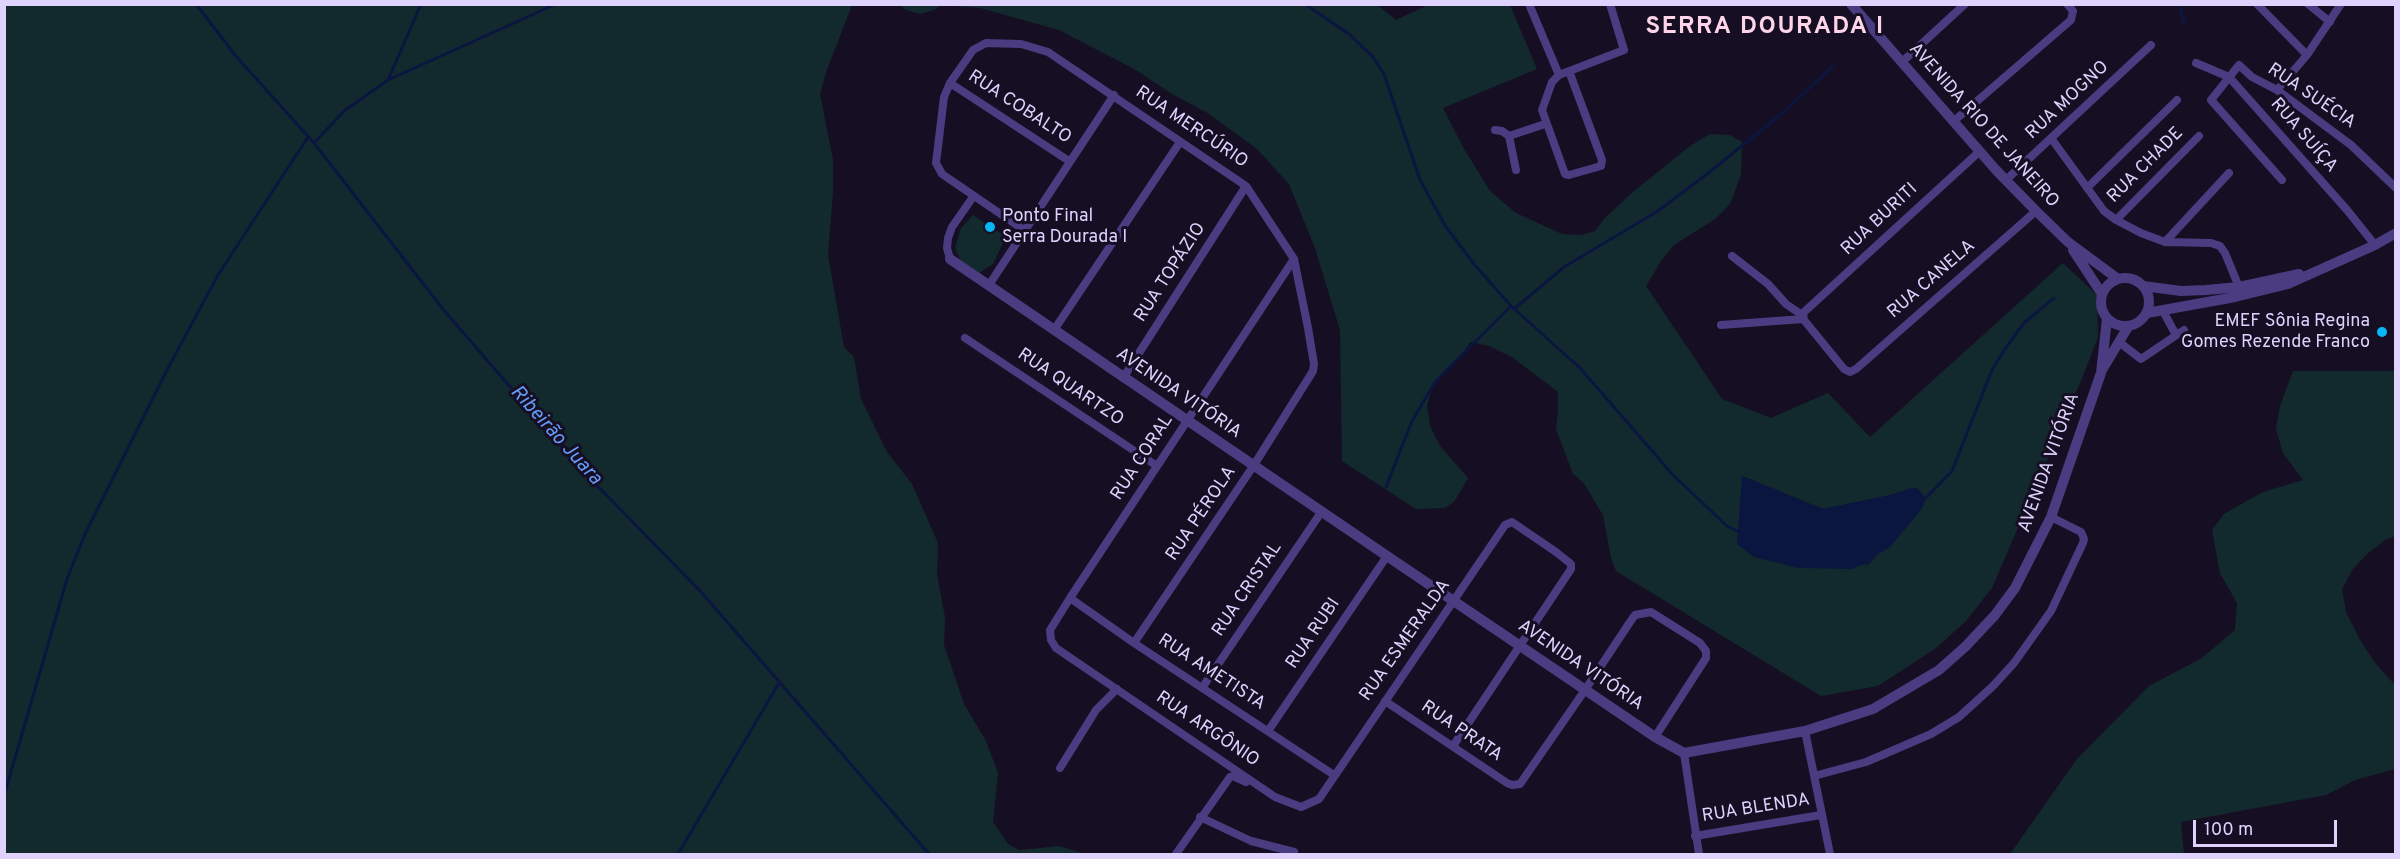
<!DOCTYPE html>
<meta charset="utf-8">
<style>
body{margin:0}
#map{position:relative;width:2400px;height:859px;overflow:hidden;background:#160f24;font-family:Overpass,sans-serif}
canvas{display:block}
.frame{position:absolute;inset:0;border:6px solid #dfd3fe;pointer-events:none}
.scale{position:absolute;left:2193px;top:820px;width:144px;height:27px;box-sizing:border-box;border:3px solid #dfd3fe;border-top:0;padding-left:8px;font-size:18px;line-height:21px;white-space:nowrap;color:#dfd3fe;-webkit-text-stroke:4px #160f24;paint-order:stroke}
</style>
<div id="map">
<canvas width="2400" height="859"></canvas>
<div class="frame"></div>
<div class="scale">100 m</div>
</div>
<script>
const ctx = document.querySelector('canvas').getContext('2d');
ctx.lineJoin = 'round';
function fillPath(path, color) { ctx.fillStyle = color; ctx.fill(path, 'evenodd'); }
const toPath = rows => new Path2D(rows.map(r => 'M' + r).join(''));
function stroke(path, color, width, dash) { ctx.strokeStyle = color; ctx.lineWidth = width; ctx.lineCap = dash ? 'butt' : 'round'; ctx.setLineDash(dash || []); ctx.stroke(path); }
function label(font, color, halo, rows, align = 'center') {
  ctx.font = font + ' Overpass,sans-serif'; ctx.lineWidth = 6; ctx.setLineDash([]); ctx.textBaseline = 'middle'; ctx.strokeStyle = halo; ctx.fillStyle = color; for (const [text, x, y, turn = 0] of rows) {
    ctx.save(); ctx.translate(x, y); ctx.rotate((+turn || 0) * Math.PI / 180); ctx.textAlign = isNaN(turn) ? turn : align; if (halo) ctx.strokeText(text, 0, 0); ctx.fillText(text, 0, 0); ctx.restore();
  }
}
fillPath(toPath([
 [1376,4,1396,20,1428,5,1510,5,1537,69,1443,108,1463,147,1490,191,1516,213,1562,234,1581,235,1595,231,1604,219,1633,192,1690,146,1710,134,1730,135,1742,142,1741,175,1730,204,1715,219,1674,245,1661,261,1646,286,1722,399,1771,418,1828,393,1870,437,2063,263,2097,295,2098,337,2083,376,1992,588,1965,622,1936,648,1878,686,1821,696,1616,571,1611,558,1603,515,1583,482,1573,474,1556,429,1558,411,1558,392,1512,357,1489,346,1470,342,1461,356,1432,386,1427,406,1430,426,1440,446,1468,478,1454,502,1445,508,1416,509,1342,461,1340,330,1315,248,1289,184,1256,148,1206,112,1172,94,1136,70,1059,30,980,8,941,5,934,10,920,14,906,10,900,5],
 [1742,476,1823,509,1891,495,1911,488,1754,557],
 [4,5,852,5,826,72,820,94,833,160,833,192,828,255,844,347,854,357,861,399,887,452,912,484,938,543,937,575,945,617,944,645,964,704,986,741,998,773,993,822,1008,844,1019,850,1059,846,1085,854,5,854],
 [973,215,1003,235,1003,243,993,264,979,273,964,268,955,248,961,228],
 [2293,371,2395,371,2395,536,2385,540,2367,554,2353,569,2342,589,2346,612,2360,640,2375,663,2395,685,2395,769,2355,780,2326,795,2181,822,2184,854,2010,854,2077,759,2149,686,2202,658,2235,630,2237,603,2220,573,2212,530,2224,514,2263,492,2303,480,2283,453,2276,429,2280,406]
]), '#122a2d');
fillPath(toPath([
 [1742,476,1823,509,1891,495,1911,488,1917,488,1924,496,1924,503,1921,510,1890,547,1853,569,1798,568,1754,557,1737,544]
]), '#0b1640');
stroke(toPath([
 [196,4,235,55,314,143,442,308,581,469,702,593,929,854],
 [1305,4,1349,34,1373,57,1384,74,1420,180,1446,227,1474,264,1511,306,1580,368,1673,475,1727,526,1739,532],
 [2179,4,2184,23],
 [388,80,421,4],
 [314,143,344,111,388,80,556,4],
 [1514,309,1564,267,1658,211,1707,174,1785,111,1833,66],
 [1386,487,1412,421,1435,382,1511,306],
 [1921,503,1952,471,1992,370,2005,349,2024,323,2054,298],
 [1858,564,1868,563,1875,555],
 [4,796,67,579,85,534,167,370,218,275,308,137],
 [678,854,779,683]
]), '#0b1640', 3);
stroke(toPath([
 [1529,4,1559,75],
 [2257,4,2307,55],
 [2308,4,2330,22],
 [1902,62,1965,4],
 [2196,63,2229,77,2347,210,2375,245],
 [1569,71,1602,160,1601,166,1569,175,1565,174,1542,110,1552,82,1559,75,1624,50,1610,4],
 [950,83,1069,161],
 [2277,90,2307,55,2341,4],
 [1954,121,2071,20,2073,11,2067,4],
 [1495,130,1502,131,1509,136,1516,170],
 [1509,136,1545,124],
 [2051,138,2104,211,2116,220,2141,233,2165,242,2211,243,2220,246,2225,253,2239,287],
 [1980,151,1803,313,1804,320,1844,369,1850,372,1856,369,2036,211],
 [2006,180,2151,45],
 [2282,180,2211,100,2239,65,2252,77,2277,90,2351,145,2396,188],
 [2087,188,2177,100],
 [2116,220,2199,136],
 [1024,230,942,174,936,163,944,97,950,83,973,50,986,43,1021,44,1048,52,1246,186,1294,259,1308,328,1314,364,1313,371,1254,465,1134,643],
 [2165,242,2229,173],
 [1732,256,1768,284,1786,304,1802,315],
 [950,259,947,248,948,238,952,227,973,197],
 [1294,259,1070,598,1050,630,1051,640,1056,648,1275,797,1301,807,1319,799,1505,525,1512,522,1556,552,1571,564,1571,569,1453,746],
 [989,285,1114,95],
 [2163,311,2176,335],
 [1721,325,1803,319],
 [1054,330,1180,142],
 [965,338,1157,466],
 [2119,342,2141,359,2184,330],
 [1123,378,1246,186],
 [1070,598,1134,643,1334,775],
 [1202,688,1322,511],
 [1385,701,1507,783,1512,785,1520,784,1585,690,1630,622,1635,615,1651,612,1700,643,1706,651,1706,658,1655,737],
 [1268,731,1387,556],
 [1805,731,1830,854],
 [1684,753,1699,854],
 [1060,768,1096,710,1117,689],
 [1814,776,1866,762,1931,734,1959,717,1993,686,2014,663,2051,611,2083,543,2084,539,2081,532,2051,517],
 [1200,817,1251,841,1294,852],
 [1695,836,1821,815],
 [1176,854,1230,777,1233,776,1246,782]
]), '#4a3c81', 8);
stroke(toPath([
 [1851,4,1996,170,2036,211,2068,242,2118,279],
 [2073,250,2102,294],
 [950,259,1387,556,1655,737,1684,753,1805,731,1873,709,1939,670,1966,646,1995,615,2015,588,2051,517,2101,373,2107,319],
 '2101 302a24 24 0 1 1 48 0a24 24 0 1 1-48 0Z',
 [2143,286,2181,291,2206,290,2239,287,2299,274],
 [2147,313,2235,297,2288,284,2375,245,2396,233],
 [2102,370,2128,327]
]), '#4a3c81', 10);
for (const [x, y, r, color] of [
 [990,227,6,"#08b5f5"],
 [2382,332,6,"#08b5f5"]
]) { const dot = new Path2D(); dot.arc(x, y, r, 0, 2 * Math.PI); ctx.fillStyle = color; ctx.fill(dot); stroke(dot, '#160f24', 2); }
label('18px', '#dfd3fe', '#160f24', [
 ["RUA SUÉCIA",2311,97,34],
 ["RUA MOGNO",2068,101,-43],
 ["RUA COBALTO",1019,108,33],
 ["AVENIDA RIO DE JANEIRO",1983,126,48],
 ["RUA MERCÚRIO",1191,128,34],
 ["RUA SUÍÇA",2303,136,49],
 ["RUA CHADE",2146,166,-45],
 ["RUA BURITI",1880,220,-43],
 ["RUA TOPÁZIO",1171,273,-57],
 ["RUA CANELA",1932,280,-41],
 ["RUA QUARTZO",1070,388,34],
 ["AVENIDA VITÓRIA",1178,394,34],
 ["RUA CORAL",1143,458,-57],
 ["AVENIDA VITÓRIA",2050,463,-70],
 ["RUA PÉROLA",1202,514,-56],
 ["RUA CRISTAL",1248,590,-56],
 ["RUA RUBI",1314,634,-56],
 ["RUA ESMERALDA",1406,641,-55],
 ["AVENIDA VITÓRIA",1580,666,34],
 ["RUA AMETISTA",1211,673,33],
 ["RUA ARGÔNIO",1207,730,34],
 ["RUA PRATA",1461,732,34],
 ["RUA BLENDA",1756,809,-9]
]);
label('18px', '#dfd3fe', '#160f24', [
 ["Ponto Final",1002,217],
 ["Serra Dourada I",1002,238],
 ["EMEF Sônia Regina",2370,322,"right"],
 ["Gomes Rezende Franco",2370,343,"right"]
], 'left');
label('italic 20px', '#659cfa', '#160f24', [
 ["Ribeirão Juara",555,436,48]
]);
ctx.letterSpacing = '1.5px';
label('bold 24px', '#fed5e8', '#160f24', [
 ["SERRA DOURADA I",1765,28]
]);
ctx.letterSpacing = '0px';
</script>
